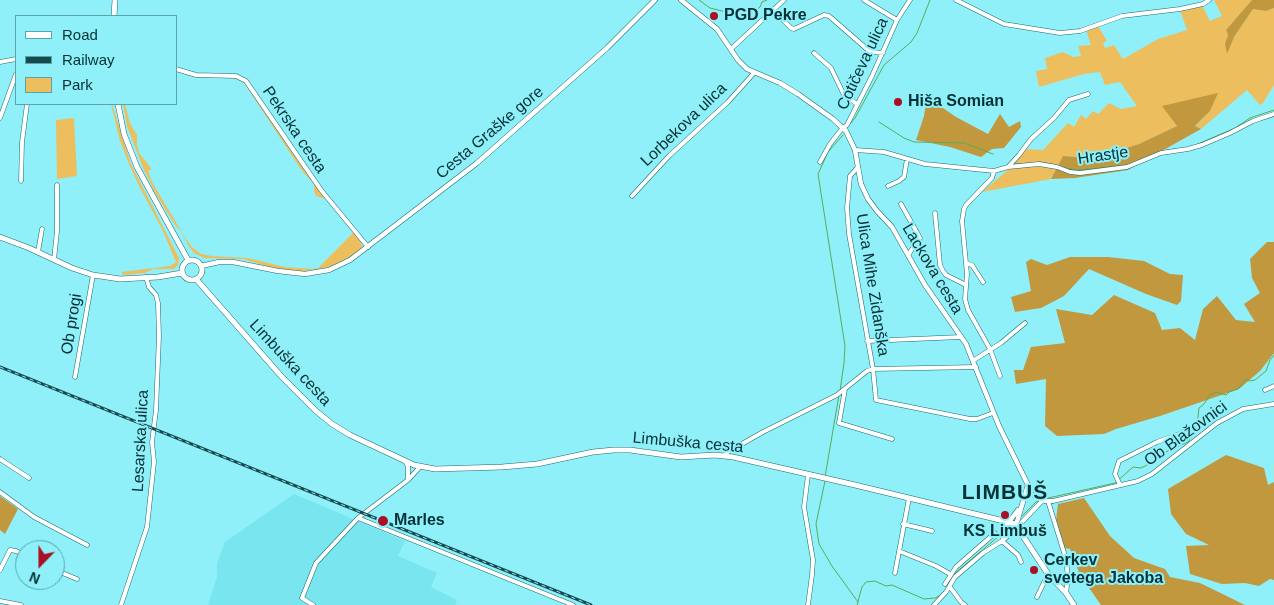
<!DOCTYPE html>
<meta charset="utf-8">
<style>
body{margin:0}
#map{position:relative;width:1274px;height:605px;overflow:hidden;background:#8ff0f9;font-family:Arial,sans-serif}
canvas{display:block}
.legend{position:absolute;left:15px;top:15px;width:162px;height:90px;box-sizing:border-box;background:#8ff0f9;border:1px solid #57a4ab;margin:0;padding:6px 9px;list-style:none;font-size:15px;color:#043135}
.legend li{display:flex;align-items:center;gap:10px;height:25px}
.legend b{width:25px;border:1px solid #57a4ab}
.north{position:absolute;left:15px;top:540px;width:50px;height:50px;box-sizing:border-box;background:#8ff0f9;border:1px solid #57a4ab;border-radius:50%;rotate:202deg;font-size:14px;font-weight:700;line-height:20px;text-align:center;color:#043135}
.north::after{content:'';display:block;margin:auto;width:18px;height:22px;background:#a81024;clip-path:polygon(50% 0,100% 100%,50% 72%,0 100%)}
</style>
<div id="map">
<canvas width="1274" height="605"></canvas>
<ul class="legend">
<li><b style="height:6px;background:#fff"></b>Road</li>
<li><b style="height:6px;background:#164a4f"></b>Railway</li>
<li><b style="height:14px;background:#edbe5e"></b>Park</li>
</ul>
<div class="north">N</div>
</div>
<script>
const ctx = document.querySelector('canvas').getContext('2d');
ctx.lineJoin = 'round';
function fillPath(path, color) { ctx.fillStyle = color; ctx.fill(path, 'evenodd'); }
const toPath = rows => new Path2D(rows.map(r => 'M' + r).join(''));
function stroke(path, color, width, dash) { ctx.strokeStyle = color; ctx.lineWidth = width; ctx.lineCap = dash ? 'butt' : 'round'; ctx.setLineDash(dash || []); ctx.stroke(path); }
function label(font, color, halo, rows, align = 'center') {
  ctx.font = font + ' Arial,sans-serif'; ctx.lineWidth = 4; ctx.setLineDash([]); ctx.textBaseline = 'middle'; ctx.strokeStyle = halo; ctx.fillStyle = color; for (const [text, x, y, turn = 0] of rows) {
    ctx.save(); ctx.translate(x, y); ctx.rotate((+turn || 0) * Math.PI / 180); ctx.textAlign = isNaN(turn) ? turn : align; if (halo) ctx.strokeText(text, 0, 0); ctx.fillText(text, 0, 0); ctx.restore();
  }
}
fillPath(toPath([
 [294,494,405,541,398,556,437,573,431,587,457,600,455,605,208,605,217,577,217,563,225,542]
]), '#78e5ef');
fillPath(toPath([
 [1214,0,1252,0,1226,30,1228,35,1225,44,1234,37,1253,9,1266,11,1274,8,1274,85,1263,103,1260,105,1247,90,1201,129,1195,127,1210,111,1163,106,1177,126,1139,144,1094,158,1063,156,1051,179,982,192,1010,168,1025,149,1043,150,1068,123,1074,127,1081,115,1086,119,1093,111,1098,114,1109,103,1121,109,1137,106,1120,82,1105,85,1100,72,1084,74,1039,87,1036,71,1047,69,1045,58,1063,52,1073,57,1081,56,1078,46,1091,45,1086,30,1098,26,1107,41,1103,43,1105,48,1114,45,1123,59,1158,39,1187,30,1180,10,1202,5,1210,21,1222,16],
 [176,71,202,77,235,77,243,81,307,174,361,242,362,247,359,252,343,262,330,267,297,272,281,270,280,268,273,268,243,259,204,258,194,253,188,245,181,231,175,225,156,194,143,168,127,126,123,104,125,104,130,123,137,135,137,145,139,153,151,168,151,170,148,170,152,182,186,239,192,247,201,254,212,256,248,258,285,267,313,269,318,268,353,233,326,199,316,196,314,191,314,184,302,171,244,83,233,78,194,77],
 [111,104,112,104,131,164,179,258,178,265,174,269,153,269,145,273,122,275,122,272,170,266,176,262,162,229,139,186,129,164,120,141],
 [74,118,77,176,57,179,56,120]
]), '#edbe5e');
fillPath(toPath([
 [1252,0,1274,0,1274,8,1266,11,1253,9,1234,37,1227,54,1225,44,1228,35,1226,30],
 [1218,93,1210,111,1195,126,1201,129,1128,170,1075,178,1051,179,1063,156,1094,158,1139,144,1177,126,1162,106],
 [927,97,956,117,988,134,1000,114,1009,127,1020,121,1021,127,1004,148,992,149,981,157,950,147,916,140,924,116],
 [1267,242,1274,242,1274,353,1260,371,1239,389,1160,416,1116,429,1104,434,1057,436,1045,426,1046,379,1016,384,1014,370,1023,370,1031,347,1065,343,1056,309,1092,315,1114,295,1155,313,1162,330,1180,328,1195,340,1203,309,1217,296,1236,320,1255,322,1244,304,1260,293,1252,278,1250,259],
 [1070,257,1108,257,1144,261,1170,274,1183,275,1181,301,1177,305,1146,294,1089,269,1064,296,1041,308,1015,312,1011,297,1031,291,1026,262,1031,259,1047,265],
 [1226,455,1264,468,1268,485,1274,482,1274,580,1270,579,1259,586,1245,583,1222,584,1190,574,1186,546,1209,545,1186,534,1171,514,1168,489],
 [0,496,18,509,5,534,0,530],
 [1084,498,1110,536,1134,558,1165,569,1170,577,1200,583,1245,605,1101,605,1080,575,1070,549,1064,548,1056,521,1058,504]
]), '#c2983e');
stroke(toPath([
 [699,0,710,8,738,15,756,10,760,7,762,2,767,0],
 [879,122,904,138,914,142,964,143,993,154],
 [851,123,855,118,884,65,911,42,917,33,930,0],
 [1198,144,1235,128,1250,118,1274,110],
 [1140,160,1158,152,1175,149],
 [1040,162,1056,165],
 [1015,164,1034,163],
 [1064,168,1079,170,1127,165],
 [840,391,844,363,845,346,818,174,828,152,843,135],
 [825,477,839,395],
 [825,481,816,524,819,544,832,566,858,602],
 [1044,499,1115,483,1133,467,1141,468,1153,462,1161,454,1188,442,1191,438,1191,432,1197,425,1199,408,1204,404,1210,395,1216,392,1226,395,1229,392,1238,389,1246,379,1250,381,1255,380,1266,371,1270,360,1274,355],
 [1022,516,1036,502,1040,500],
 [949,583,954,574,999,536],
 [857,605,862,587,866,582,875,581,886,586,892,585,924,599,935,598,941,595]
]), '#59ac56', 1);
const minor = toPath([
 [864,0,897,20],
 [956,0,1004,24,1060,33,1080,31,1122,16,1180,9,1203,4,1209,0],
 [774,11,791,28,794,29,824,15,829,16,868,50,873,52,883,53],
 [731,49,784,0],
 [814,53,831,68,844,95,857,104],
 [0,62,16,59],
 [176,69,196,75,236,76,246,81,321,190,368,247],
 [0,118,16,74],
 [855,150,884,152,925,164,994,171,1008,167,1039,164,1057,167,1070,172,1080,173,1127,167,1161,153,1188,149,1202,145,1230,133,1253,121,1274,114],
 [820,162,830,144,841,130,847,125,872,76,897,20,910,0],
 [858,167,850,176,847,208,849,234,873,369,876,400,970,419,977,419,993,413],
 [1008,167,1019,155,1031,139,1054,118,1069,100,1088,94],
 [994,171,992,178,966,205,964,209,962,221,967,274,965,299,968,310,990,349,1000,376],
 [21,181,22,142,27,104],
 [888,186,899,181,904,177,907,159],
 [632,196,669,156,728,102,754,73],
 [901,204,920,238,908,255],
 [935,213,940,265,943,271,946,275,966,285],
 [38,252,42,229],
 [54,260,57,231,57,185],
 [966,263,972,265,983,282],
 [867,341,961,337],
 [974,360,1001,343,1025,323],
 [75,377,93,275],
 [845,389,839,423,892,439],
 [1265,390,1274,386],
 [724,456,726,453,763,432,837,395,867,371,873,369,976,367],
 [0,459,29,478],
 [406,462,408,467,408,480,420,467],
 [1120,485,1115,474,1119,461,1157,442,1182,433],
 [0,492,34,517,87,545],
 [1027,492,1045,501,1053,501,1138,481,1152,474,1217,423,1243,409,1274,404],
 [1048,501,1066,559,1068,578,1066,593],
 [358,518,573,605],
 [1022,522,1043,500],
 [903,524,932,531],
 [1010,534,1002,541,1018,555,1021,562],
 [899,551,936,566,950,574],
 [0,570,10,550,16,551,25,555],
 [55,570,77,579],
 [895,573,909,498],
 [945,584,956,567,995,533],
 [950,587,961,602,965,605],
 [1037,597,1048,574],
 [0,601,21,605],
 [121,605,147,527,154,462,152,442,156,410,159,336,158,303,156,295,149,287,146,277],
 [313,605,302,598,316,563,358,518,408,480],
 [808,605,812,575,813,560,804,507,808,475],
 [934,605,946,592,955,577,983,553,1002,541,1006,531]
]);
const tertiary = toPath([
 [681,0,717,29,738,60,747,69,780,83,798,94,833,119,846,131,855,150,861,184,868,199,877,211,892,227,925,285,966,344,999,426,1028,485,1016,525],
 [201,266,219,262,233,262,278,271,305,274,329,270,350,260,477,163,607,48,655,0],
 [1009,522,1018,510]
]);
const secondary = toPath([
 [114,16,115,0],
 [118,104,124,134,137,167,188,260],
 [0,237,29,248,72,268,93,275,120,279,158,277,182,273],
 '182 270a10 10 0 1 1 20 0a10 10 0 1 1-20 0Z',
 [196,279,281,376,316,411,332,424,350,435,414,465,435,469,502,467,537,464,593,452,614,450,630,450,681,457,715,455,733,457,855,485,1008,522],
 [1016,526,1016,531,1013,533,1007,533,1005,530,1005,526,1008,522,1015,524,1048,574,1066,593,1074,605]
]);
stroke(minor, '#1a6a70', 5);
stroke(tertiary, '#1a6a70', 5.5);
stroke(secondary, '#1a6a70', 6);
stroke(minor, '#fff', 4);
stroke(tertiary, '#fff', 4.5);
stroke(secondary, '#fff', 5);
const rail = toPath([
 [0,367,591,605]
]);
stroke(rail, '#164a4f', 3);
stroke(rail, '#8ff0f9', 1, [4]);
for (const [x, y, r, color] of [
 [714,16,5,"#a81024"],
 [898,102,5,"#a81024"],
 [1005,515,5,"#a81024"],
 [383,521,6,"#a81024"],
 [1034,570,5,"#a81024"]
]) { const dot = new Path2D(); dot.arc(x, y, r, 0, 2 * Math.PI); ctx.fillStyle = color; ctx.fill(dot); stroke(dot, '#8ff0f9', 2); }
label('bold 16px', '#043135', '#8ff0f9', [
 ["PGD Pekre",724,16],
 ["Hiša Somian",908,102],
 ["Marles",394,521],
 ["KS Limbuš",1005,532,"center"],
 ["Cerkev",1044,561],
 ["svetega Jakoba",1044,579]
], 'left');
label('16px', '#043135', '#8ff0f9', [
 ["Cotičeva ulica",863,64,-65],
 ["Lorbekova ulica",684,125,-44],
 ["Pekrska cesta",294,130,56],
 ["Cesta Graške gore",490,133,-40],
 ["Hrastje",1103,156,-8],
 ["Lackova cesta",932,269,59],
 ["Ulica Mihe Zidanška",872,285,81],
 ["Ob progi",72,324,-81],
 ["Limbuška cesta",290,363,47],
 ["Ob Blažovnici",1186,434,-36],
 ["Lesarska ulica",141,441,-87],
 ["Limbuška cesta",688,443,5]
]);
ctx.letterSpacing = '1px';
label('bold 21px', '#043135', '#8ff0f9', [
 ["LIMBUŠ",1005,493]
]);
ctx.letterSpacing = '0px';
</script>
